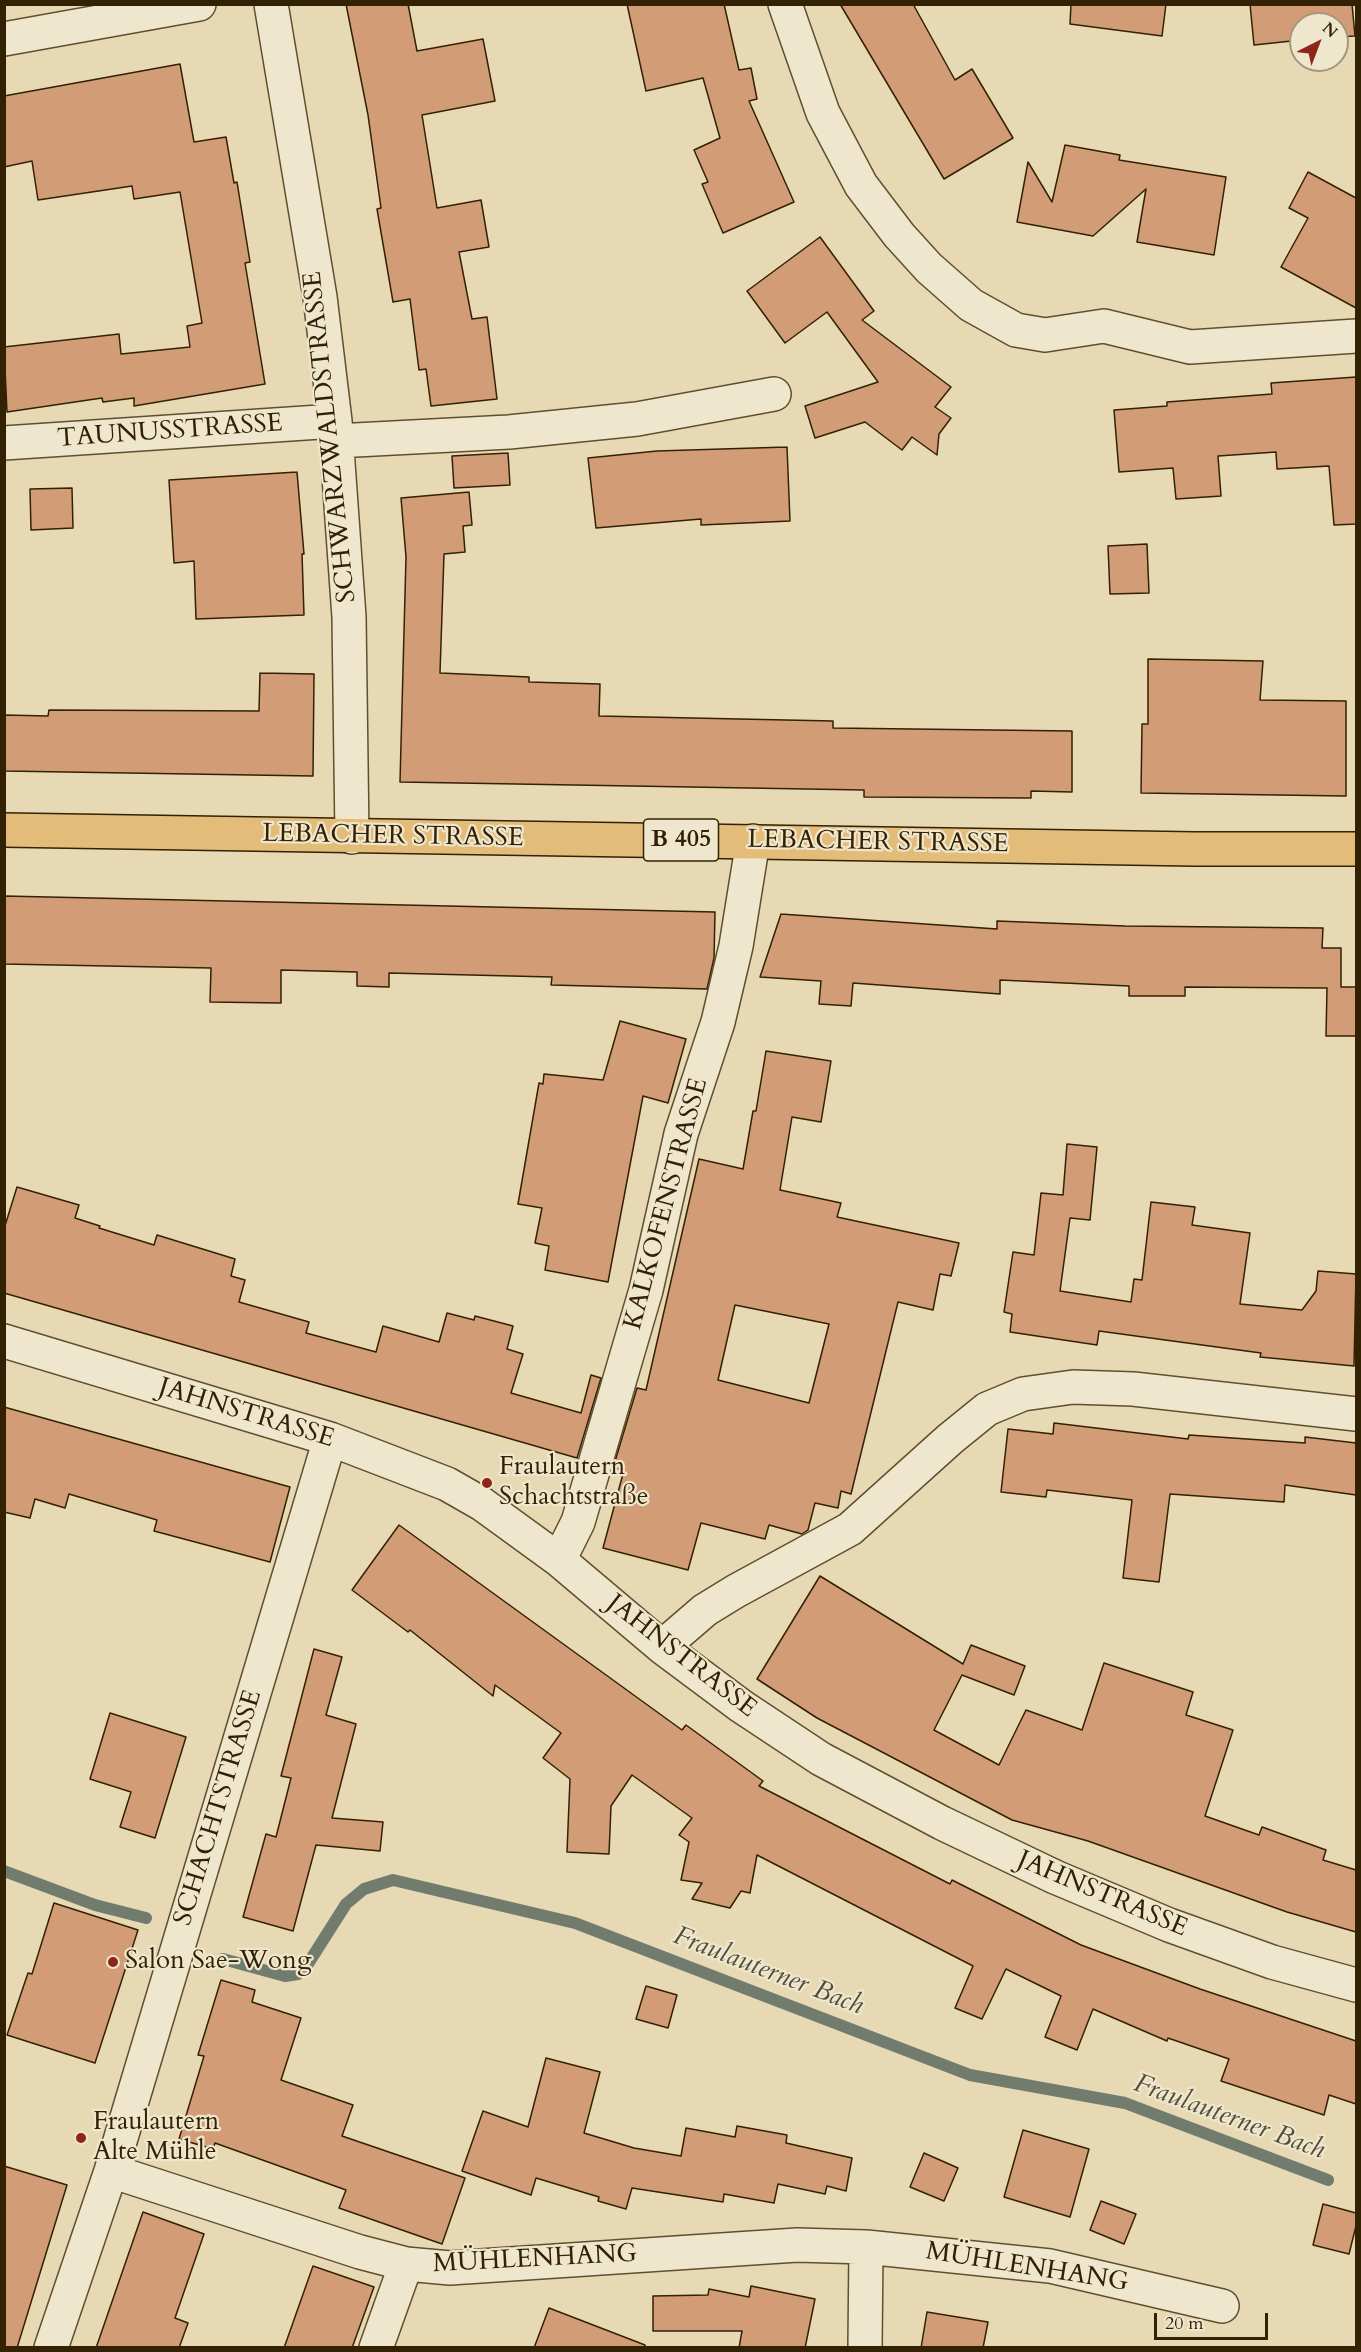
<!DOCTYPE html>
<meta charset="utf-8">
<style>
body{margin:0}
#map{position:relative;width:1361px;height:2352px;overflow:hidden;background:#e6d9b3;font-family:Cardo,serif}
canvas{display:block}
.frame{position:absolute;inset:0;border:6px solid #332103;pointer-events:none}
.north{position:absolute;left:1289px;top:12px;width:60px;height:60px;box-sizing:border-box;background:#efe6ce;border:2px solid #a4977d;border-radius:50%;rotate:42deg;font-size:16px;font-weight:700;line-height:24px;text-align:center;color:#332103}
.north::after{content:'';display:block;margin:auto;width:21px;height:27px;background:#8f2418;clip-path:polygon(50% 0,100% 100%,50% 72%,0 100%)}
.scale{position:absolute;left:1154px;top:2313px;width:114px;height:27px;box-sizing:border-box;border:3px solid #332103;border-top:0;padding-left:8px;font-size:18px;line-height:21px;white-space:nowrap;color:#332103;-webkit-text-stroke:4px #efe6ce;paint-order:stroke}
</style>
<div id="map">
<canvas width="1361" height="2352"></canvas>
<div class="frame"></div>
<div class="north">N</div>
<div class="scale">20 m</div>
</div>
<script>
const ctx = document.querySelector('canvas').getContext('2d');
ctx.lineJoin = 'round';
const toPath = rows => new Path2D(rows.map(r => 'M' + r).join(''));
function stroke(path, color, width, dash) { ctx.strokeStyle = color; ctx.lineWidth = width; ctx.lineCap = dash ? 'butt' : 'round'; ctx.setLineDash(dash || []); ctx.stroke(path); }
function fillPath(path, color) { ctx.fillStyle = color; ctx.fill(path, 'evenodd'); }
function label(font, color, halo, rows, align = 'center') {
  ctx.font = font + ' Cardo,serif'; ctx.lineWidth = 4.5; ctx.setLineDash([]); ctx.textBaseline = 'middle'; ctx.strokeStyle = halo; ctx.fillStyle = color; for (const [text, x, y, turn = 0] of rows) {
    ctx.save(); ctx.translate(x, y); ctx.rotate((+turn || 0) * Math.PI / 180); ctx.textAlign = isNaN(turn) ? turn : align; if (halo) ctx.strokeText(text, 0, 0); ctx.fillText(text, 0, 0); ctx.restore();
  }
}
stroke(toPath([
 [4,1871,95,1905,146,1918],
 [223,1959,285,1976,298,1974,306,1967,346,1904,364,1889,393,1880,575,1923,970,2075,1125,2103,1328,2180]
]), '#717c6f', 12);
const building = toPath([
 [346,4,408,4,417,51,483,39,495,101,422,115,437,208,481,200,489,247,459,252,472,319,487,317,497,399,431,406,426,369,419,370,410,299,393,302,377,209,381,208,368,115,346,4],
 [627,4,724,4,739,70,751,68,757,99,749,101,794,202,723,233,702,184,708,182,694,150,720,138,703,78,646,91,627,4],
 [840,4,913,4,955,80,972,69,1013,138,944,179,840,4],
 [1071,4,1166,4,1162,36,1070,24,1071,4],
 [1250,4,1352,4,1355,36,1337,37,1337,24,1301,24,1301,40,1254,45,1250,4],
 [180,64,194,142,226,137,234,183,237,182,250,262,245,263,265,384,134,406,134,398,103,402,102,398,7,412,4,347,119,334,121,354,190,347,187,326,202,323,180,192,134,199,132,186,38,200,32,161,4,167,4,96,180,64],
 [1065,145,1120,155,1119,160,1226,177,1214,255,1137,242,1146,189,1093,236,1017,222,1028,162,1052,202,1065,145],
 [1308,172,1356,198,1356,308,1281,267,1308,218,1289,208,1308,172],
 [820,237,874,311,862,320,951,387,935,407,951,418,939,434,937,455,912,437,902,450,865,422,815,438,805,406,878,382,827,312,785,343,747,291,820,237],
 [1356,377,1356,524,1334,525,1329,466,1277,469,1276,452,1218,456,1221,496,1176,499,1173,468,1119,472,1114,410,1167,406,1167,402,1272,394,1271,383,1356,377],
 [787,447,790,521,701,525,701,519,596,528,588,458,657,451,787,447],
 [508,453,510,485,454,488,452,456,508,453],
 [297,472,304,554,302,554,304,615,196,619,194,561,174,563,169,480,297,472],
 [72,488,73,528,31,530,30,489,72,488],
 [469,492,472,525,463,526,465,552,444,554,440,673,529,677,529,682,600,684,599,716,833,721,833,728,1072,731,1072,792,1031,791,1031,798,864,797,864,790,400,782,406,557,401,498,469,492],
 [1147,544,1149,593,1110,594,1108,546,1147,544],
 [1148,659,1263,661,1260,700,1346,701,1346,796,1141,793,1142,724,1148,724,1148,659],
 [260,673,314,674,313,776,4,771,4,715,48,716,49,710,259,711,260,673],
 [4,896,715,912,714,958,707,989,551,985,552,977,389,973,389,987,357,986,357,972,281,970,281,1003,210,1002,211,968,4,964,4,896],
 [781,914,997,929,997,921,1125,926,1323,928,1322,948,1341,948,1341,987,1356,987,1356,1036,1326,1036,1327,988,1185,987,1185,996,1129,996,1129,986,1000,980,1000,994,853,983,851,1006,819,1004,821,981,760,977,781,914],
 [620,1021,686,1039,668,1103,643,1096,608,1282,545,1270,549,1246,535,1243,542,1208,518,1204,539,1083,543,1084,544,1074,603,1080,620,1021],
 [766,1051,831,1061,821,1122,792,1117,780,1190,841,1203,837,1217,959,1243,951,1276,940,1274,933,1310,898,1302,851,1494,841,1491,838,1508,815,1503,808,1530,802,1534,769,1525,765,1539,701,1523,688,1570,603,1548,624,1470,613,1468,637,1388,646,1390,699,1159,743,1169,753,1111,756,1111,766,1051],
 [735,1305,829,1324,809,1403,718,1380,735,1305],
 [1067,1144,1097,1147,1090,1220,1070,1218,1060,1291,1131,1302,1134,1279,1142,1280,1151,1202,1195,1207,1192,1225,1250,1233,1240,1304,1302,1310,1316,1291,1318,1271,1356,1274,1354,1366,1260,1357,1261,1353,1099,1331,1097,1345,1010,1332,1012,1314,1004,1312,1013,1252,1034,1255,1041,1193,1063,1195,1067,1144],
 [17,1187,79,1205,75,1218,100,1226,99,1228,154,1245,157,1235,235,1259,231,1276,245,1280,239,1302,309,1322,306,1333,376,1352,383,1326,439,1342,447,1313,474,1320,475,1316,513,1326,507,1349,523,1354,511,1393,581,1413,591,1375,601,1378,577,1458,4,1293,4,1229,17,1187],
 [4,1407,290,1487,270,1562,154,1531,157,1520,69,1494,65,1508,35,1499,30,1518,4,1512,4,1407],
 [1054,1423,1188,1439,1189,1435,1305,1443,1305,1437,1356,1443,1356,1495,1285,1485,1284,1502,1170,1494,1159,1582,1123,1578,1132,1500,1047,1490,1046,1497,1001,1492,1008,1429,1053,1434,1054,1423],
 [399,1525,682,1730,686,1725,763,1781,759,1786,950,1884,952,1880,1081,1945,1200,1989,1356,2041,1356,2104,1329,2095,1324,2115,1221,2081,1229,2059,1168,2038,1167,2041,1093,2009,1077,2050,1045,2037,1061,1996,1006,1969,982,2019,955,2008,973,1966,757,1855,750,1893,741,1891,730,1908,692,1899,702,1883,681,1880,689,1842,679,1835,692,1818,632,1775,611,1806,609,1854,567,1852,570,1779,543,1758,561,1733,495,1685,493,1696,410,1630,408,1632,352,1590,399,1525],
 [820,1576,963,1664,971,1645,1025,1666,1014,1695,962,1675,934,1730,999,1765,1026,1710,1082,1730,1104,1663,1193,1692,1186,1715,1233,1730,1205,1816,1259,1835,1262,1827,1326,1850,1323,1860,1356,1870,1356,1932,1287,1912,1088,1841,1012,1820,817,1718,757,1679,820,1576],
 [314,1649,342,1657,326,1715,356,1724,332,1818,383,1822,380,1851,316,1845,293,1931,243,1917,266,1834,276,1837,291,1778,281,1776,314,1649],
 [110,1713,186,1737,155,1838,120,1827,131,1792,90,1779,110,1713],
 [54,1903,138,1930,95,2063,7,2035,28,1973,32,1974,54,1903],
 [221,1980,255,1990,252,2002,301,2018,281,2080,353,2105,342,2136,465,2178,442,2244,339,2208,346,2190,215,2143,213,2149,179,2139,204,2056,198,2055,221,1980],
 [646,1986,677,1995,668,2028,636,2019,646,1986],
 [546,2058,600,2072,584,2133,634,2148,681,2156,686,2128,735,2137,737,2126,787,2135,786,2143,852,2158,846,2191,827,2186,825,2194,778,2184,774,2203,724,2194,723,2202,632,2188,626,2209,598,2201,599,2197,536,2178,531,2195,462,2171,483,2111,528,2127,546,2058],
 [1023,2130,1089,2149,1070,2217,1004,2197,1023,2130],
 [924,2153,958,2168,944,2201,910,2187,924,2153],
 [4,2166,67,2185,17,2348,4,2348,4,2166],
 [1101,2201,1136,2214,1124,2244,1090,2230,1101,2201],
 [1323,2204,1356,2213,1356,2226,1349,2254,1313,2245,1323,2204],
 [143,2212,204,2234,175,2318,188,2323,179,2348,96,2348,143,2212],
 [313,2266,374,2287,352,2348,284,2348,313,2266],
 [751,2286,815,2299,805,2348,739,2348,742,2331,653,2331,653,2296,708,2295,709,2289,749,2297,751,2286],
 [549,2308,645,2345,645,2348,534,2348,549,2308],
 [927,2312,988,2322,983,2348,921,2348,927,2312]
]);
fillPath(building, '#d29c77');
stroke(building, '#332103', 1.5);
const minor = toPath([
 [271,4,320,297,335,421,349,617,352,837],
 [785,4,823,113,861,185,899,235,929,268,971,305,1016,330,1045,335,1104,326,1190,347,1356,336],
 [4,39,199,4],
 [336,441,509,432,637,419,774,394],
 [4,443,335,421],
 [4,1341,330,1439,447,1484,482,1504,559,1560,662,1647,741,1706,821,1759,942,1823,1055,1877,1169,1925,1272,1962,1356,1985],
 [559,1560,578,1522,646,1290,681,1134,718,1022,736,946,753,841],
 [662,1647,705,1610,736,1591,850,1529,950,1439,987,1409,1023,1394,1073,1387,1133,1389,1356,1414],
 [111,2171,360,2252,406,2264,450,2268,797,2245,866,2247,1050,2266,1222,2306],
 [51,2348,111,2171,330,1439],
 [376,2348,406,2264],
 [865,2348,866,2247]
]);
const major = toPath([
 [4,830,1195,849,1356,849]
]);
stroke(minor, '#604f2f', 36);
stroke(major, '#332103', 36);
stroke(minor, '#efe6ce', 33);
stroke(major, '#e3bc7a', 33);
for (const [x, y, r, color] of [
 [487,1483,6,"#8f2418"],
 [113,1962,6,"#8f2418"],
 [81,2138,6,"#8f2418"]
]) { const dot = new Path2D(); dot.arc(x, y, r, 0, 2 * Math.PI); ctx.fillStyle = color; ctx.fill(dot); stroke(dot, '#efe6ce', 2); }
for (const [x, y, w] of [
 [681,840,75]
]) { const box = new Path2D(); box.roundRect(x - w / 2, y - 21, w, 42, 4.5); ctx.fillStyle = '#efe6ce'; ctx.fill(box); stroke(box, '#332103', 1.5); }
label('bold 24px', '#332103', null, [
 ["B 405",681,840]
]);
label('26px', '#332103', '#efe6ce', [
 ["TAUNUSSTRASSE",170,432,-4],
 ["SCHWARZWALDSTRASSE",331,437,-96],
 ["LEBACHER STRASSE",393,837,1],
 ["LEBACHER STRASSE",878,843,1],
 ["KALKOFENSTRASSE",667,1204,-75],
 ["JAHNSTRASSE",246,1414,17],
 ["JAHNSTRASSE",681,1657,38],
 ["SCHACHTSTRASSE",219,1808,-73],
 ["JAHNSTRASSE",1102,1895,23],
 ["MÜHLENHANG",535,2260,-3],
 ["MÜHLENHANG",1027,2268,9]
]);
label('26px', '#332103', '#efe6ce', [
 ["Fraulautern",499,1468],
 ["Schachtstraße",499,1498],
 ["Salon Sae-Wong",125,1962],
 ["Fraulautern",93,2123],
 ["Alte Mühle",93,2153]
], 'left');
label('italic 27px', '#524e39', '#efe6ce', [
 ["Fraulauterner Bach",768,1972,21],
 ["Fraulauterner Bach",1229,2118,20]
]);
</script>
